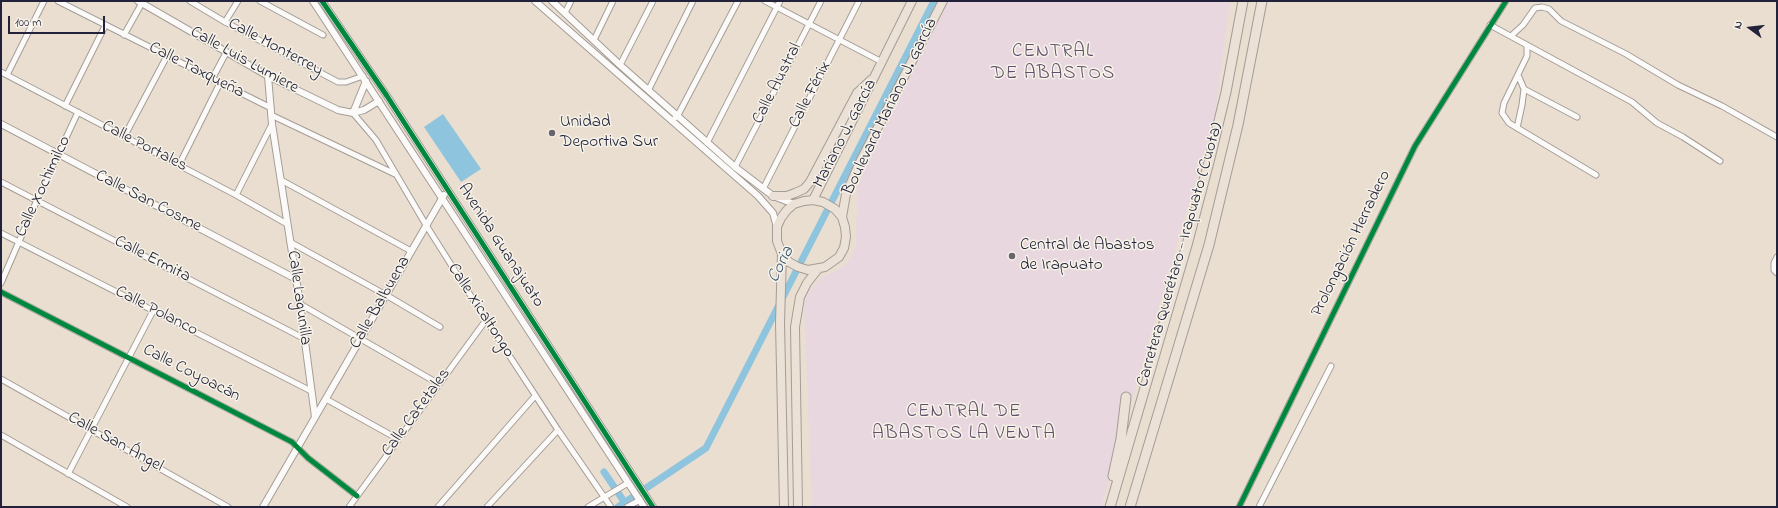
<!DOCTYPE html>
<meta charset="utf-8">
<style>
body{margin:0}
#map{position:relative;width:1778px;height:508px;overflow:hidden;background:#eaded0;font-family:"Indie Flower",sans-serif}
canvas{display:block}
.frame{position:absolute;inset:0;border:2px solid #22223b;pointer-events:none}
.north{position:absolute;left:1730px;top:8px;width:40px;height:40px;-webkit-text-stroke:3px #f7f3e8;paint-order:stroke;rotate:285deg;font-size:11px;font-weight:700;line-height:16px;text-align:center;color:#22223b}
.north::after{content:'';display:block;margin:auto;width:14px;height:18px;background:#22223b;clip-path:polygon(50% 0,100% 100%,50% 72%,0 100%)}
.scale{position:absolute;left:8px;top:16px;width:97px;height:18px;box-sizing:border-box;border:2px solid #22223b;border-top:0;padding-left:5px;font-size:12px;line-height:14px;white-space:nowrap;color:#22223b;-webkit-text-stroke:3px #f7f3e8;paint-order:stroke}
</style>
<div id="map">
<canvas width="1778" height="508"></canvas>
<div class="frame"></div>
<div class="north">N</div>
<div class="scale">100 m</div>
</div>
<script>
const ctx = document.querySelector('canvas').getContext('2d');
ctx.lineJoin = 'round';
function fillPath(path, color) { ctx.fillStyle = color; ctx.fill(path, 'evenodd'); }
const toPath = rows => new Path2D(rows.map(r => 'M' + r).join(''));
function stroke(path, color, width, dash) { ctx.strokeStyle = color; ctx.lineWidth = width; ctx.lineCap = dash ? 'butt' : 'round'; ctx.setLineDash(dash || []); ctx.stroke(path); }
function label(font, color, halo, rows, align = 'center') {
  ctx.font = font + ' "Indie Flower",sans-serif'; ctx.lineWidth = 3; ctx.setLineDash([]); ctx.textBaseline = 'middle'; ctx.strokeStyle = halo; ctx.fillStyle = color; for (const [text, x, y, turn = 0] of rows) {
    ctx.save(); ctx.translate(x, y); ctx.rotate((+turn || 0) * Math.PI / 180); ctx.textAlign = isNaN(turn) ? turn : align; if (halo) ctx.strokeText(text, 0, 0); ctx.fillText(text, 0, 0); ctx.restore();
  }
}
fillPath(toPath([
 [949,1,1230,1,1215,114,1101,507,812,507,804,303,809,291,821,278,845,266,856,246,857,187,869,159]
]), '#e9d7e0');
fillPath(toPath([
 [443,114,481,169,461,182,424,127]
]), '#8ec4dd');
stroke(toPath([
 [604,472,627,506],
 [618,507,706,448,934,1]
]), '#8ec4dd', 7);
const minor = toPath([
 [58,1,271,108],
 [190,1,225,22,338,82,346,82,363,76],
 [260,1,323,35],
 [765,1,882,62],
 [565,13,571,1],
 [225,22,238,1],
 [1490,25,1632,102,1657,123,1683,137,1720,161],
 [124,35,142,3],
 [1511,36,1523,25,1535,8,1542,7,1549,9,1561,21,1626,54,1678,85,1722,106,1777,137],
 [594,40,613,1],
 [1527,45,1527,56,1504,103,1502,113,1509,123,1596,175],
 [620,65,653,1],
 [1,72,236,195,287,224],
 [7,75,44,1],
 [1518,75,1524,89,1577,117],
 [212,79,226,53],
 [649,89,693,1],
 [65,106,105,26],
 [353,113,376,140,426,225,486,320,558,430,611,507],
 [271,115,395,174],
 [672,121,678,115,738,1],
 [1517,128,1522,105,1524,89],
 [124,137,167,56],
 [707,143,780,1],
 [179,165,220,83],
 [735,167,821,1],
 [281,180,411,251],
 [1,182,303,338],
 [763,189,859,1],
 [236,195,272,124],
 [1,233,311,391],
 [290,242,386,295,440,327],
 [1777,257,1774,263,1774,270,1777,273],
 [1,283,37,200,78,112],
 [1,292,292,442,308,458,357,496],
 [300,304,439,384],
 [1,379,228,507],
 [326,399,398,439],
 [1,435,127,507],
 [68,474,153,311],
 [349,507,486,320],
 [438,507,535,396],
 [487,507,558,430],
 [588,507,628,483],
 [627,507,640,500],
 [1239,507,1415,146,1506,1],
 [1259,507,1331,366]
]);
const tertiary = toPath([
 [138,1,268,76,338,110,353,113,364,110,379,101],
 [313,1,644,507],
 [322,1,387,96,653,507],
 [535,1,758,196,773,213,777,227],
 [552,1,620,65,735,167,773,196,794,204],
 [268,76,272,124,300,304,315,417],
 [353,113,366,81],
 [1,124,296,279],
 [263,507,444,195]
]);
const primary = toPath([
 [773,196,787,196,795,193,804,189,810,182,857,93,871,80],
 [813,200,912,1],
 [782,254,789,262,798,267,808,270,825,267,839,257,844,248,846,237,845,227,842,217,846,194,860,162,943,1],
 [784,507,780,323,782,254,777,241,777,227,781,218,787,210,794,204,804,201,813,200,823,202,835,209,842,217],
 [798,507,795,327,800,297,807,283,818,269]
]);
const motorway = toPath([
 [1113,476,1121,439,1126,397],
 [1110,507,1187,245,1210,158,1226,92,1243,1],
 [1130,507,1209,245,1238,125,1262,1]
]);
stroke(minor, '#a39d97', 7);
stroke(tertiary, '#a39d97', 8);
stroke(primary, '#a39d97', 10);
stroke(motorway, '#a39d97', 11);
stroke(minor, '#fcfaf8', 5);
stroke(tertiary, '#fcfaf8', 6);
stroke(primary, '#ebe1d6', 8);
stroke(motorway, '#ebe1d6', 9);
stroke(toPath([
 [322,1,387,96,653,507],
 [1,292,292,442,308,458,357,496],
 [1239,507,1415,146,1506,1]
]), '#00873e', 5);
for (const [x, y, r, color] of [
 [552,133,4,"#68646f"],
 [1012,256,4,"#68646f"]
]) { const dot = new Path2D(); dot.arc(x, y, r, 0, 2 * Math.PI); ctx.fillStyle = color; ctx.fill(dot); stroke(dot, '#f7f3e8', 1.5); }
label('17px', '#22223b', '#f7f3e8', [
 ["Calle Monterrey",275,48,28],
 ["Calle Luis Lumiere",244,61,29],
 ["Calle Taxqueña",196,71,27],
 ["Calle Austral",778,84,-63],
 ["Calle Fénix",811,95,-63],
 ["Boulevard Mariano J. García",891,107,-64],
 ["Mariano J. García",846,134,-63],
 ["Calle Portales",144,147,27],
 ["Calle Xochimilco",44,187,-65],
 ["Calle San Cosme",148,202,27],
 ["Prolongación Herradero",1352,244,-64],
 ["Avenida Guanajuato",500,246,57],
 ["Carretera Querétaro - Irapuato (Cuota)",1181,255,-74],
 ["Calle Ermita",152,260,27],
 ["Calle Lagunilla",298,298,82],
 ["Calle Balbuena",381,303,-60],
 ["Calle Xicaltongo",480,311,57],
 ["Calle Polanco",156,312,27],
 ["Calle Coyoacán",191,374,27],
 ["Calle Cafetales",417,413,-54],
 ["Calle San Ángel",115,443,29]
]);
label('17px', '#22223b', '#f7f3e8', [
 ["Unidad",560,123],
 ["Deportiva Sur",560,143],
 ["Central de Abastos",1020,246],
 ["de Irapuato",1020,266]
], 'left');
label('italic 18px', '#3a5775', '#f7f3e8', [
 ["Coria",782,265,-63]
]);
ctx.letterSpacing = '1px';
label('19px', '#60506c', '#f7f3e8', [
 ["CENTRAL",1053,53],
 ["DE ABASTOS",1053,75],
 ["CENTRAL DE",964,413],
 ["ABASTOS LA VENTA",964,435]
]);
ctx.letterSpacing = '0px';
</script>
